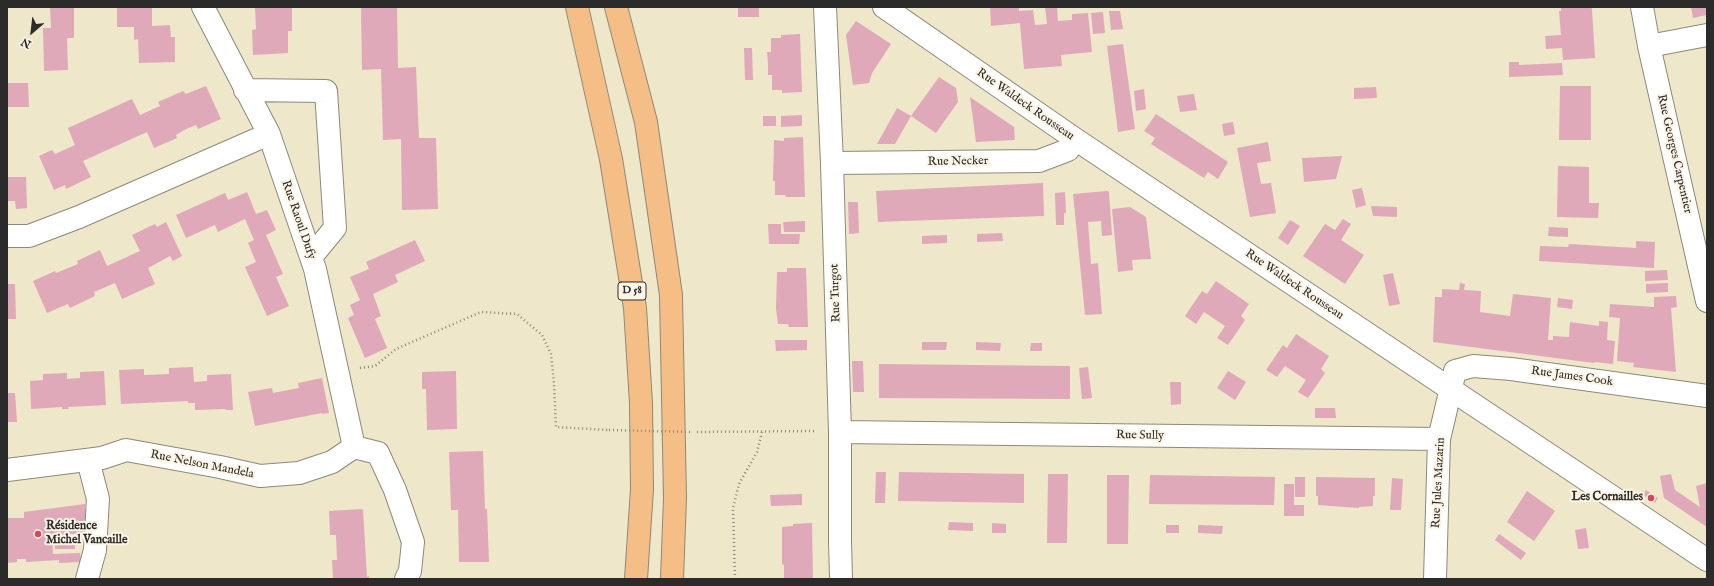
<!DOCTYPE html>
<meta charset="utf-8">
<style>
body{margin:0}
#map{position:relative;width:1714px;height:586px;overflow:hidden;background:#eee7c9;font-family:"IM FELL English",serif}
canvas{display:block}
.frame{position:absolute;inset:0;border:8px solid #2b2b2b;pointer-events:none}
.north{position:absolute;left:12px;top:12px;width:40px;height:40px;-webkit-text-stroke:3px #fcf5e5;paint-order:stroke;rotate:208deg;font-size:11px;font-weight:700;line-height:16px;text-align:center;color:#2b2b2b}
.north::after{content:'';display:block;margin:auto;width:14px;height:18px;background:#2b2b2b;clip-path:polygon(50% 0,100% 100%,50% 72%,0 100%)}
</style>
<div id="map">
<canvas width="1714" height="586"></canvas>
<div class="frame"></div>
<div class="north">N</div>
</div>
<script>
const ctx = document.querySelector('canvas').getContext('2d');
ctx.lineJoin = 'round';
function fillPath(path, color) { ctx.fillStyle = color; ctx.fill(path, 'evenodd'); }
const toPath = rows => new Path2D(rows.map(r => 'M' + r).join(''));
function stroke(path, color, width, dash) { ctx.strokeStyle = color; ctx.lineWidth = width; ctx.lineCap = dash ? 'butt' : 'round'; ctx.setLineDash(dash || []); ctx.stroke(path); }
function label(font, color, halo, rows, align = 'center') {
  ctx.font = font + ' "IM FELL English",serif'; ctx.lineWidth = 4; ctx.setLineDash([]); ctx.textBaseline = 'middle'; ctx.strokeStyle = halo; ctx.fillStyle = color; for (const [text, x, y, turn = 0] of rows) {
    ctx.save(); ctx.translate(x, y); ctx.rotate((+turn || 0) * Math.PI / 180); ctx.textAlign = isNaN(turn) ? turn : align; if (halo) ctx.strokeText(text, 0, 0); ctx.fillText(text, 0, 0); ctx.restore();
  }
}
fillPath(toPath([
 [50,7,74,7,74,38,67,38,68,70,44,71,43,28,51,28],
 [117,7,152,7,152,26,170,25,171,37,175,37,175,62,139,63,138,39,134,40,134,27,117,27],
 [255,7,292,7,292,31,288,31,288,53,253,55,252,30,256,29],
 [361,7,397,7,398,68,416,67,419,138,436,138,438,209,402,210,401,139,383,140,381,69,362,70],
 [738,7,759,7,759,17,738,17],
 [990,7,1019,7,1019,11,1033,10,1035,25,1047,24,1045,7,1057,7,1058,21,1072,20,1072,14,1088,13,1092,52,1061,55,1062,66,1024,69,1020,23,991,26],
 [1561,7,1591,7,1592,9,1595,58,1563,60,1562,48,1546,49,1545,36,1561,35,1559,11,1561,11],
 [1691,7,1707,7,1707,15,1693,18],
 [1109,11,1120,11,1123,29,1111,30],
 [1103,12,1105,33,1093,34,1091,13],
 [856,21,891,44,872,73,869,83,853,85,846,35],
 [800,34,802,92,782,93,782,90,772,90,772,75,768,75,768,64,767,52,771,52,771,38,781,38,781,35],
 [1123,44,1135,129,1118,132,1107,46],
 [744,48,752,48,753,80,745,80],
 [1509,62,1519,62,1519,65,1562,63,1563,75,1509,77],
 [939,77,956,88,958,102,936,133,911,116],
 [7,83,28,83,29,107,7,107],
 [206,86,221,119,198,129,196,125,186,129,176,135,177,138,154,148,147,132,83,161,91,177,66,189,65,185,54,190,39,156,52,150,55,154,75,145,68,128,132,99,140,115,160,106,158,102,172,96,183,91,186,94],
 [1560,86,1591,86,1591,140,1559,140],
 [1376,87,1377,98,1354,99,1354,88],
 [1144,89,1146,109,1136,111,1134,91],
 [1194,94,1197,110,1180,112,1177,96],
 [970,97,1014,127,1015,140,976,142],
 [897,108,911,116,895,144,877,144],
 [1156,114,1228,162,1218,179,1208,172,1204,178,1151,144,1155,138,1144,131],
 [802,115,802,126,781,127,781,116],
 [763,116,776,116,776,126,763,126],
 [1233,122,1235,134,1224,136,1222,124],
 [803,137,805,197,786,197,785,195,775,195,775,181,773,181,774,140,784,141,784,138],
 [1268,142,1271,161,1257,163,1261,184,1271,183,1276,213,1250,217,1237,148],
 [1342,156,1336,179,1304,182,1302,158],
 [1558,166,1589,167,1589,203,1599,203,1598,218,1557,217],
 [7,177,26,177,27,208,16,209,15,201,7,201],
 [1043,183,1044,216,878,222,876,191],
 [1362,188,1366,205,1356,208,1352,190],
 [1107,191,1109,192,1112,235,1102,236,1101,221,1088,222,1091,264,1098,263,1102,314,1085,315,1073,194],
 [247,192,256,214,267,210,276,230,266,235,283,274,276,277,289,306,267,316,245,267,256,262,248,243,254,240,245,219,218,232,215,225,186,238,176,215,225,193,228,200],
 [1065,192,1066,213,1064,213,1064,225,1056,225,1055,193],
 [848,202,858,202,859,233,849,234],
 [1371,206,1397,207,1397,217,1373,216],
 [1130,207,1146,217,1151,259,1132,260,1133,270,1118,272,1112,209],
 [1343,219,1351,224,1341,240,1364,255,1345,284,1303,256,1325,224,1335,230],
 [1290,220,1300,226,1288,245,1278,238],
 [805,221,805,232,784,232,783,222],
 [166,222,182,256,173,261,170,256,148,268,155,284,122,299,115,283,94,292,95,296,70,308,68,304,47,313,33,281,55,271,56,273,78,264,77,261,100,250,107,266,140,251,132,235,155,224,157,227],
 [768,224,781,224,781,234,800,234,799,244,769,244],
 [1549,227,1568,228,1568,237,1548,236],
 [1002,233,1003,241,977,242,977,234],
 [947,235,947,243,922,244,922,236],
 [415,240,425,261,395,275,398,282,373,294,381,316,375,319,387,348,365,358,348,318,354,315,350,305,360,300,350,277,369,269,366,262],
 [1636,241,1655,242,1654,268,1539,261,1540,246,1568,247,1569,244,1636,248],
 [787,268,806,268,808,327,789,327,788,324,778,324,776,309,777,272,787,272],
 [1667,270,1668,280,1645,281,1645,271],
 [1393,273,1400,304,1389,306,1383,275],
 [1216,281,1249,304,1241,316,1245,320,1228,345,1217,338,1225,326,1204,312,1196,324,1185,316,1202,291,1207,294],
 [1460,283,1465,284,1464,290,1481,291,1480,312,1510,316,1513,294,1551,298,1548,340,1553,340,1553,336,1569,337,1570,322,1599,326,1599,321,1608,322,1607,340,1615,341,1613,364,1595,362,1594,363,1433,342,1435,297,1442,297,1442,289,1459,290],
 [1668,283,1668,292,1646,293,1646,284],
 [7,284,15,284,16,319,7,319],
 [1676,296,1677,307,1671,308,1676,372,1633,367,1634,363,1617,361,1620,318,1609,317,1610,304,1654,307,1654,297],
 [1558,298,1573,300,1572,309,1557,307],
 [1296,334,1329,356,1321,369,1325,373,1308,398,1298,392,1306,380,1285,366,1277,377,1266,370,1283,345,1287,348],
 [775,340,807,340,807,350,776,351],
 [922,342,947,342,946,350,922,350],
 [976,342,1001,343,1000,351,976,350],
 [1031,343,1042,343,1042,351,1030,351],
 [852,361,863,361,864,392,853,392],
 [879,364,1070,366,1070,399,879,398],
 [193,367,194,382,207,381,207,375,231,374,233,410,226,410,226,409,195,410,195,403,188,403,188,401,121,404,119,370,144,369,144,375,169,374,169,368],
 [1088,367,1092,398,1082,399,1079,368],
 [104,371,106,405,68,407,69,409,62,409,62,407,31,409,30,381,43,380,43,374,67,373,67,379,80,378,80,372],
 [456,371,457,429,427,430,426,389,422,389,422,372],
 [1228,371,1246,382,1235,400,1217,388],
 [322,378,329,413,322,414,322,413,255,426,248,392,272,388,273,393,299,388,298,383],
 [1170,382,1181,382,1181,404,1171,405],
 [7,393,15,393,17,422,7,422],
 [1315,408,1335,408,1336,418,1315,418],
 [483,451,485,509,487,509,489,562,459,562,458,510,451,510,449,452],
 [876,472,886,472,885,503,875,503],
 [899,472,1024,474,1024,503,898,501],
 [1048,474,1068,474,1067,543,1047,543],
 [1671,474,1675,490,1700,507,1696,486,1707,483,1707,527,1664,498,1660,476],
 [1107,475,1129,475,1128,544,1107,544],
 [1150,475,1275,477,1274,505,1149,504],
 [1295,477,1305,477,1305,497,1295,497],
 [1316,477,1375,478,1375,496,1373,496,1373,506,1359,507,1359,508,1318,505,1318,496,1316,496],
 [1392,478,1403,479,1401,510,1390,510],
 [1284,484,1294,484,1294,505,1304,505,1304,516,1284,516],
 [1646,490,1658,498,1655,503,1643,495],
 [1527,491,1555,511,1534,541,1507,522],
 [802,494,802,505,771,506,770,495],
 [85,504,87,533,52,535,53,554,80,553,81,562,59,563,59,560,26,562,26,559,17,559,17,562,7,563,7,518,24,518,24,512],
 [363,509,367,577,369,576,369,579,333,579,332,560,337,560,336,535,330,535,329,511],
 [949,522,973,523,973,531,948,530],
 [812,523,813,579,784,579,784,565,782,564,782,527,793,526,793,524],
 [992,523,1006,524,1006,533,992,533],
 [1166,525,1179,525,1179,533,1166,533],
 [1198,525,1223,526,1222,534,1198,533],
 [1586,528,1589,548,1578,549,1575,530],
 [1499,534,1526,553,1521,560,1495,540],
 [55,539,75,539,75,549,55,549]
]), '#dfa9ba');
const minor = toPath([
 [203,7,269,134,315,269,354,447],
 [825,7,832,163,840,432,840,541,841,579],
 [884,7,1075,139,1707,560],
 [1642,7,1649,46,1707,301],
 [1649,46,1707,35],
 [245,90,326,91,335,228,311,257],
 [832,163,1039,161,1068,150,1075,139],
 [7,236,29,236,79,217,269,134],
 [840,432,1439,439],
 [354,447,378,453,395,490,413,542,410,571,406,579],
 [7,470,102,458,126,450,220,467,260,476,299,473,332,462,354,447],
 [87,579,95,550,98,499,88,460],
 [1435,579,1439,439,1455,371,1473,366,1511,369,1707,396]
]);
const highway = toPath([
 [577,7,611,159,635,308,641,403,642,489,636,579],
 [616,7,646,122,671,295,675,498,672,579]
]);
stroke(minor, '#8c897a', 24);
stroke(highway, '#8c897a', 24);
stroke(toPath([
 [360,368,375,366,396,349,481,312,517,314,542,335,551,354,554,383,556,427,609,430],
 [697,432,816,431],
 [735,579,733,508,739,484,757,452,762,432]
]), '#8c897a', 2.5, [1, 3]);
stroke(minor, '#fff', 22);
stroke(highway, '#f6be87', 22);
stroke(toPath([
 [609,430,693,432]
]), '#8c897a', 2.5, [1, 3]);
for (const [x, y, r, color] of [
 [1651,498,4,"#d1495b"],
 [38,534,4,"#d1495b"]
]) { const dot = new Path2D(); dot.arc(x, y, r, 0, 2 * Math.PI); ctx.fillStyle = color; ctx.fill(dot); stroke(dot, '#fcf5e5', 1.5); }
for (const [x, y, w] of [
 [632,291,28]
]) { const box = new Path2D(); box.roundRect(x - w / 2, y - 9, w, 18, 3); ctx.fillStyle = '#fcf5e5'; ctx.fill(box); stroke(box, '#2b2b2b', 1); }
label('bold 11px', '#2b2b2b', null, [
 ["D 58",632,291]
]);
label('12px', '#2b2b2b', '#fcf5e5', [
 ["Rue Waldeck Rousseau",1025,105,35],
 ["Rue Georges Carpentier",1674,154,77],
 ["Rue Necker",958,162,-1],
 ["Rue Raoul Dufy",298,220,71],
 ["Rue Waldeck Rousseau",1294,285,34],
 ["Rue Turgot",836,293,-92],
 ["Rue James Cook",1572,377,8],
 ["Rue Sully",1140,436,1],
 ["Rue Nelson Mandela",202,465,11],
 ["Rue Jules Mazarin",1439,483,-87]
]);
label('bold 12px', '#2b2b2b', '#fcf5e5', [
 ["Les Cornailles",1643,498],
 ["Résidence",46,527,"left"],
 ["Michel Vancaille",46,541,"left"]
], 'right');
</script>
